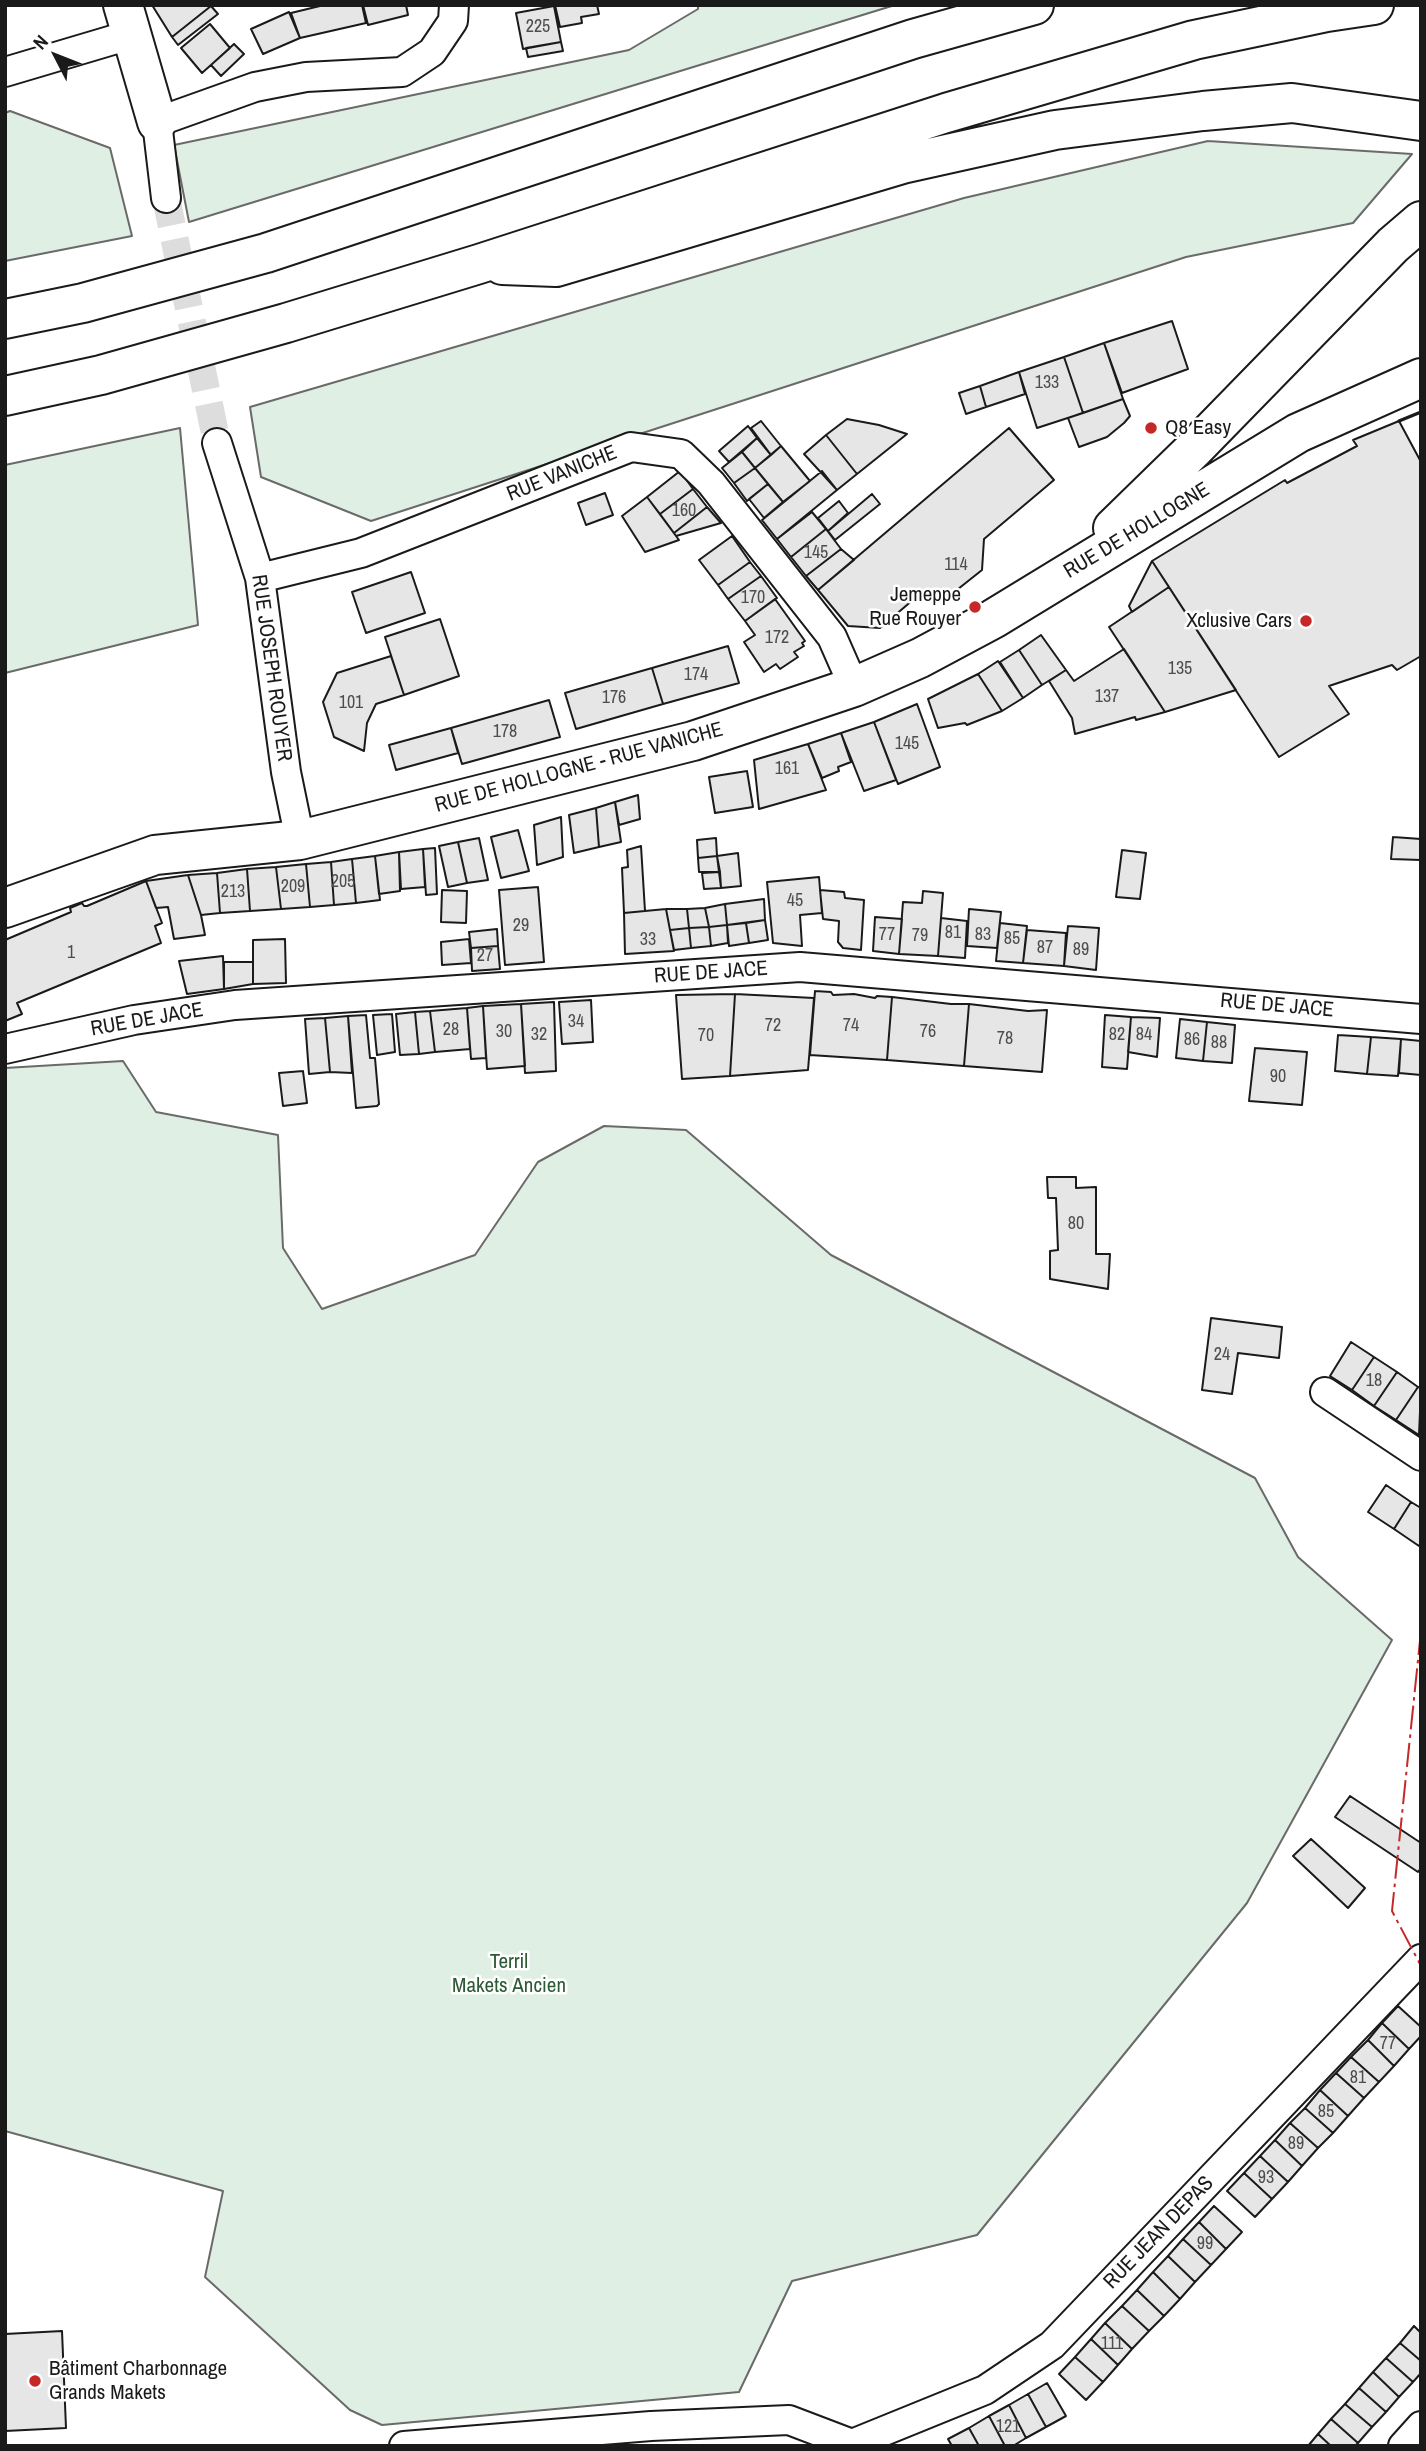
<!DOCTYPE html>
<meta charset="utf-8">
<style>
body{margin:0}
#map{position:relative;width:1426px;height:2451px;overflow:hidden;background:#fff;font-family:"Archivo Narrow",sans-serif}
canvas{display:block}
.frame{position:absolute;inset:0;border:7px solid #1a1a1a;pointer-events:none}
.north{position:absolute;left:21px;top:21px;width:70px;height:70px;-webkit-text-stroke:5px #fff;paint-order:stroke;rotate:312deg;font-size:19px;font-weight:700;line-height:28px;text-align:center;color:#1a1a1a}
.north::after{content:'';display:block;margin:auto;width:24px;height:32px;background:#1a1a1a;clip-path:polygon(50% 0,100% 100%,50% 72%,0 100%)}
</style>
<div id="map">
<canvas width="1426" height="2451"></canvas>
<div class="frame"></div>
<div class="north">N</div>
</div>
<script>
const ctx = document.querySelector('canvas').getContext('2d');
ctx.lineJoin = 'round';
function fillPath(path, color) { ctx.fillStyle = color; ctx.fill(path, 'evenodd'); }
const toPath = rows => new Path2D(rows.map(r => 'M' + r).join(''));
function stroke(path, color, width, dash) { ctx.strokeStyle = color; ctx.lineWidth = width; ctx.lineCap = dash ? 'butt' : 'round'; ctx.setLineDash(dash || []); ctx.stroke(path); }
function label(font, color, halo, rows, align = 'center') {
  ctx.font = font + ' "Archivo Narrow",sans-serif'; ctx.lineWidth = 5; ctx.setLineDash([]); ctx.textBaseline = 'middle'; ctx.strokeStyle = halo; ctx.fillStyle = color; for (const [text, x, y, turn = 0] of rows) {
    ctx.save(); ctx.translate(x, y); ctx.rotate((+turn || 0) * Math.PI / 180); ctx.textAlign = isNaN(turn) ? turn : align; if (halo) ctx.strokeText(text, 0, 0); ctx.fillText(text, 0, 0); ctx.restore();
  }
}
const green = toPath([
 [698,5,895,5,189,222,174,145,629,50,698,9,698,5],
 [10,111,110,148,132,236,5,261,5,113,10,111],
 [1208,141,1412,154,1353,223,1186,257,371,521,261,477,250,407,964,198,1208,141],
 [180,428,198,625,5,673,5,465,180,428],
 [123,1061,156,1112,278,1135,283,1248,322,1309,475,1255,538,1162,604,1126,686,1130,831,1255,1255,1478,1298,1557,1392,1640,1247,1903,977,2235,792,2281,739,2392,382,2425,350,2410,205,2277,223,2191,5,2131,5,1068,123,1061]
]);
fillPath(green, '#e0efe3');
stroke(green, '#6a6a6a', 2);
const building = toPath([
 [152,5,211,5,211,6,172,37,152,5],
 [324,5,362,5,366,23,300,38,291,13,324,5],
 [363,5,406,5,408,15,368,25,363,5],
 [555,5,597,5,599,14,581,17,582,23,560,27,555,5],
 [211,6,218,14,178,45,172,37,211,6],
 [554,6,561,42,523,49,516,13,554,6],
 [289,12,300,38,263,54,251,29,289,12],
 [210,24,230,48,202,73,181,48,210,24],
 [561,42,563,51,528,57,526,48,561,42],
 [234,44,244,54,221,76,211,65,234,44],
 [1172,321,1188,369,1122,393,1104,343,1172,321],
 [1104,343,1123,399,1083,413,1064,357,1104,343],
 [1064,357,1083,413,1037,428,1019,372,1064,357],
 [1019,372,1025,394,986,407,980,386,1019,372],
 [980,386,986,407,966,414,959,393,980,386],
 [1123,399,1130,416,1124,423,1107,437,1079,447,1068,418,1123,399],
 [847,419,879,425,907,434,857,474,826,435,847,419],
 [761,421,781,446,771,455,751,428,761,421],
 [1399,421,1421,462,1421,656,1397,670,1392,665,1329,686,1349,714,1279,757,1152,561,1285,480,1287,483,1357,446,1353,440,1399,421],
 [748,426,757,438,729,462,719,451,748,426],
 [1009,428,1054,480,984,539,982,570,943,601,914,599,880,628,848,626,818,590,1009,428],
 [826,435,857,474,837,490,804,454,826,435],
 [757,438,771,455,755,468,742,452,757,438],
 [781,446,810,481,783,502,755,468,781,446],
 [742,452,755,468,734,483,722,468,742,452],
 [755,468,768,484,747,501,734,483,755,468],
 [680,471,693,489,660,514,647,497,680,471],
 [822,471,837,490,777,539,762,520,822,471],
 [768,484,783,502,764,518,749,499,768,484],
 [693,489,707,507,674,533,660,514,693,489],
 [605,493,613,515,586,525,578,503,605,493],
 [872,494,880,504,835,540,828,531,872,494],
 [647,497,679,540,645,552,622,516,647,497],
 [839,501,848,513,828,531,818,518,839,501],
 [707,507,721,523,676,536,674,533,707,507],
 [812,512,826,529,791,557,777,539,812,512],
 [826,529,841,549,806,576,791,557,826,529],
 [732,536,750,562,718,585,699,560,732,536],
 [841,549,854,560,818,590,806,576,841,549],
 [1152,561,1169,587,1132,612,1129,606,1152,561],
 [750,562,761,576,728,599,718,585,750,562],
 [411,572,425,613,366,633,352,592,411,572],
 [761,576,777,598,745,621,728,599,761,576],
 [1169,587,1236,690,1165,712,1109,627,1169,587],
 [775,599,805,641,802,643,804,646,794,652,798,657,780,669,776,664,764,672,744,642,755,635,745,621,775,599],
 [440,619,459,676,404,695,385,637,440,619],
 [1041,635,1066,670,1042,685,1019,650,1041,635],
 [728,646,739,683,663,704,652,668,728,646],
 [1124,649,1165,712,1136,720,1135,717,1075,734,1072,718,1049,681,1066,670,1074,681,1124,649],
 [1019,650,1042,685,1023,698,1000,662,1019,650],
 [391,656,404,695,376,704,367,723,364,751,334,737,323,702,337,673,391,656],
 [998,661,1023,698,1002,711,978,674,998,661],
 [652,668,663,704,576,729,565,693,652,668],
 [978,674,1002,711,967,725,965,723,938,728,928,699,978,674],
 [549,700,560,737,462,764,451,728,549,700],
 [917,704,940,767,898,784,874,722,917,704],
 [874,722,896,780,864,791,841,733,874,722],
 [451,728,458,753,396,770,389,745,451,728],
 [841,733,851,762,838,767,839,771,822,778,808,744,841,733],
 [808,744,826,790,759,809,754,760,808,744],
 [747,771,753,807,715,813,709,777,747,771],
 [638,795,640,819,619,825,615,802,638,795],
 [615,802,621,842,599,847,596,808,615,802],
 [596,808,599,847,574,853,569,815,596,808],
 [561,817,563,857,537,865,534,825,561,817],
 [518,830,529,871,501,878,491,837,518,830],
 [1393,837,1421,839,1421,860,1391,859,1393,837],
 [479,838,488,880,467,883,458,842,479,838],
 [716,838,717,856,698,858,697,840,716,838],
 [458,842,467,883,448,887,439,846,458,842],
 [641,846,645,911,624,913,622,868,628,867,627,850,641,846],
 [435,848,437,894,426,895,423,849,435,848],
 [423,849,425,887,401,889,399,852,423,849],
 [1122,850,1146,853,1140,899,1116,897,1122,850],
 [399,852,400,891,379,894,375,856,399,852],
 [738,853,741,886,721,888,717,856,738,853],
 [375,856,380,900,356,903,352,859,375,856],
 [717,856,720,872,699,872,698,858,717,856],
 [352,859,356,903,334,905,331,862,352,859],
 [331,862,334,905,310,907,306,864,331,862],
 [306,864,310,907,281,909,276,867,306,864],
 [276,867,281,909,250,911,247,869,276,867],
 [247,869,250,911,220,913,217,873,247,869],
 [720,872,721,888,704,889,702,873,720,872],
 [217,873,220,913,201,915,188,875,217,873],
 [188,875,201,915,205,935,174,939,168,907,156,908,146,881,188,875],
 [819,877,822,913,800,915,802,946,773,943,767,882,819,877],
 [146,881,162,923,155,926,161,943,17,1003,22,1014,5,1021,5,940,71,912,70,908,82,903,84,906,87,906,146,881],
 [538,887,544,962,505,965,499,890,538,887],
 [442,890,467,891,466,923,441,922,442,890],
 [820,890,844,892,845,898,864,900,861,950,843,948,838,942,839,921,823,919,820,890],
 [923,891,943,893,938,956,899,954,903,902,922,903,923,891],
 [764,899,765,920,727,925,725,904,764,899],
 [725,904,727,925,709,927,705,908,725,904],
 [705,908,709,927,689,928,687,909,705,908],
 [666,909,674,951,625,954,624,913,666,909],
 [666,909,687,909,689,928,670,930,666,909],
 [969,909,1001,912,997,948,967,946,969,909],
 [875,917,902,919,899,954,873,951,875,917],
 [941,918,967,921,965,958,938,956,941,918],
 [765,920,768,940,749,943,746,923,765,920],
 [746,923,749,943,729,946,727,925,746,923],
 [1000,923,1027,926,1023,963,996,961,1000,923],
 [727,925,728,943,711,946,709,927,727,925],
 [1068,926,1099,928,1096,970,1064,966,1068,926],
 [709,927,711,946,691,948,689,928,709,927],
 [689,928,691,948,674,950,670,930,689,928],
 [497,929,498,946,471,948,469,932,497,929],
 [1027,930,1066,933,1064,966,1023,963,1027,930],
 [285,939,286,983,253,984,253,940,285,939],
 [469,939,471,963,442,965,441,942,469,939],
 [498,946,500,969,472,971,471,948,498,946],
 [223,956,224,989,187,994,179,961,223,956],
 [224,962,253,962,253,984,224,989,224,962],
 [815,991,831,992,833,995,854,994,875,998,877,996,892,997,887,1060,810,1055,815,991],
 [735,994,814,998,808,1070,730,1076,735,994],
 [735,994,730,1076,682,1079,676,995,735,994],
 [892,997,951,1004,969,1004,964,1066,887,1060,892,997],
 [591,1000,593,1042,562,1044,559,1002,591,1000],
 [554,1002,556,1071,525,1073,521,1004,554,1002],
 [521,1004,525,1066,487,1069,483,1006,521,1004],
 [969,1004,1028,1011,1047,1010,1042,1072,964,1066,969,1004],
 [483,1006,486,1058,471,1059,467,1008,483,1006],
 [467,1008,470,1049,435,1052,430,1011,467,1008],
 [430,1011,435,1052,419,1054,415,1012,430,1011],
 [415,1012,419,1054,400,1055,396,1014,415,1012],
 [392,1014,395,1052,377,1055,373,1015,392,1014],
 [366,1015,370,1058,375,1058,379,1104,377,1106,356,1108,348,1016,366,1015],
 [1105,1015,1131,1017,1127,1069,1102,1067,1105,1015],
 [348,1016,352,1073,330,1072,325,1018,348,1016],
 [1131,1017,1160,1018,1157,1057,1128,1052,1131,1017],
 [325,1018,330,1072,309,1074,305,1019,325,1018],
 [1180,1019,1207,1022,1203,1061,1176,1058,1180,1019],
 [1207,1022,1235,1025,1232,1063,1203,1061,1207,1022],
 [1338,1035,1371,1037,1367,1074,1335,1071,1338,1035],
 [1371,1037,1401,1039,1398,1076,1367,1074,1371,1037],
 [1401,1039,1421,1041,1421,1075,1399,1073,1401,1039],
 [1255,1048,1307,1052,1302,1105,1249,1101,1255,1048],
 [303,1071,307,1103,283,1106,279,1073,303,1071],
 [1047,1177,1076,1177,1076,1188,1096,1187,1096,1254,1110,1254,1108,1289,1050,1279,1050,1251,1058,1250,1056,1198,1048,1198,1047,1177],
 [1211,1318,1282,1327,1279,1358,1238,1353,1232,1394,1202,1390,1211,1318],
 [1351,1342,1374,1357,1352,1390,1330,1376,1351,1342],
 [1374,1357,1397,1372,1374,1406,1352,1390,1374,1357],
 [1397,1372,1418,1387,1396,1420,1374,1406,1397,1372],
 [1418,1387,1421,1388,1419,1435,1396,1420,1418,1387],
 [1386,1485,1411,1502,1394,1529,1368,1512,1386,1485],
 [1411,1502,1421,1508,1421,1543,1419,1546,1394,1529,1411,1502],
 [1350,1796,1421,1843,1421,1868,1418,1872,1335,1817,1350,1796],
 [1311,1839,1365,1888,1348,1908,1293,1856,1311,1839],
 [1398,2006,1421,2027,1421,2036,1409,2049,1382,2023,1398,2006],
 [1382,2023,1409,2049,1394,2066,1368,2040,1382,2023],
 [1368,2040,1394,2066,1379,2082,1351,2057,1368,2040],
 [1351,2057,1379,2082,1364,2098,1336,2073,1351,2057],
 [1336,2073,1364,2098,1348,2116,1320,2090,1336,2073],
 [1320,2090,1348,2116,1333,2133,1305,2108,1320,2090],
 [1305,2108,1333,2133,1318,2148,1290,2123,1305,2108],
 [1290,2123,1318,2148,1302,2166,1275,2140,1290,2123],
 [1275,2140,1302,2166,1288,2182,1260,2156,1275,2140],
 [1260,2156,1288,2182,1272,2199,1244,2173,1260,2156],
 [1244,2173,1272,2199,1255,2217,1227,2191,1244,2173],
 [1214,2206,1242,2232,1226,2249,1199,2222,1214,2206],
 [1199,2222,1226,2249,1211,2265,1183,2239,1199,2222],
 [1183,2239,1211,2265,1195,2282,1168,2256,1183,2239],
 [1168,2256,1195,2282,1180,2299,1153,2272,1168,2256],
 [1153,2272,1180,2299,1164,2316,1137,2290,1153,2272],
 [1137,2290,1164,2316,1149,2331,1122,2306,1137,2290],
 [1122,2306,1149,2331,1132,2349,1105,2323,1122,2306],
 [1105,2323,1132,2349,1118,2365,1091,2339,1105,2323],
 [1414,2326,1421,2333,1421,2361,1400,2343,1414,2326],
 [62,2331,66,2428,5,2431,5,2334,62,2331],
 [1091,2339,1118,2365,1103,2382,1075,2357,1091,2339],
 [1400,2343,1421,2361,1421,2373,1413,2382,1386,2358,1400,2343],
 [1075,2357,1103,2382,1086,2400,1059,2374,1075,2357],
 [1386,2358,1413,2382,1399,2397,1373,2372,1386,2358],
 [1373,2372,1399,2397,1386,2412,1359,2388,1373,2372],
 [1047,2383,1066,2416,1046,2427,1028,2394,1047,2383],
 [1359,2388,1386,2412,1372,2427,1345,2404,1359,2388],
 [1028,2394,1046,2427,1026,2438,1009,2405,1028,2394],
 [1345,2404,1372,2427,1358,2443,1331,2419,1345,2404],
 [1009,2405,1026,2438,1013,2446,1005,2446,989,2416,1009,2405],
 [989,2416,1005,2446,979,2446,969,2428,989,2416],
 [1331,2419,1358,2443,1355,2446,1331,2446,1318,2434,1331,2419],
 [969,2428,979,2446,952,2446,948,2439,969,2428],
 [1318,2434,1331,2446,1308,2446,1318,2434]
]);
fillPath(building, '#e6e6e6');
stroke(building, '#1a1a1a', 2);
stroke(toPath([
 [166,198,217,443]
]), '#ddd', 28, [28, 14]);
const street = toPath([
 [5,72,133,34],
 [166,198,157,122,255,87,306,77,402,72,432,52,453,21,454,5],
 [217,443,260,578,286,772,300,840],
 [260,578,361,553,631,447,681,454,711,483,832,637,854,687],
 [5,1049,134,1020,235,1005,800,967,1421,1019],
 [1325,1392,1421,1456],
 [852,2444,985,2390,1052,2345,1421,1959],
 [404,2446,651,2426,789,2420,852,2444],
 [1403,2446,1421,2426]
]);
const secondary = toPath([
 [123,5,157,122],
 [1113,528,1193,450,1393,245,1421,221],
 [5,908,155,855,300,840,693,741,854,687,920,658,993,619,1298,433,1421,378]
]);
const highway = toPath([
 [502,265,556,267,902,164,1055,130,1203,111,1292,103,1421,121],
 [5,319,83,303,266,253,913,39,1034,5],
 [5,396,101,375,286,323,479,264,946,113,1194,40,1327,12,1374,5]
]);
stroke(street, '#1a1a1a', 32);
stroke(secondary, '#1a1a1a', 42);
stroke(highway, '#1a1a1a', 42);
stroke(street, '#fff', 28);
stroke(secondary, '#fff', 38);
stroke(highway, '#fff', 38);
stroke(toPath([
 [1399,421,1421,412]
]), '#1a1a1a', 3.5);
stroke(toPath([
 [1421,1631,1392,1911,1421,1966]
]), '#c62828', 2, [24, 5, 3.5, 5]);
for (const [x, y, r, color] of [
 [1151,428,7,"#c62828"],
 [975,607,7,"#c62828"],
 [1306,621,7,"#c62828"],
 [35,2381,7,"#c62828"]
]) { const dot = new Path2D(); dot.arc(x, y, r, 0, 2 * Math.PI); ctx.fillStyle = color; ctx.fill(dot); stroke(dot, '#fff', 2.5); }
label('18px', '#4d4d4d', null, [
 ["225",538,27],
 ["133",1047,383],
 ["160",684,511],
 ["145",816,553],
 ["114",956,565],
 ["170",753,598],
 ["172",777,638],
 ["135",1180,669],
 ["174",696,675],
 ["137",1107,697],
 ["176",614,698],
 ["101",351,703],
 ["178",505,732],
 ["145",907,744],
 ["161",787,769],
 ["205",343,882],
 ["209",293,887],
 ["213",233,892],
 ["45",795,901],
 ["29",521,926],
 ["81",953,933],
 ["77",887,935],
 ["83",983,935],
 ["79",920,936],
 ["85",1012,939],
 ["33",648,940],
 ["87",1045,948],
 ["89",1081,950],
 ["1",71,953],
 ["27",485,956],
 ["34",576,1022],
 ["72",773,1026],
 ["74",851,1026],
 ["28",451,1030],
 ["30",504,1032],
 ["76",928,1032],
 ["32",539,1035],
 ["82",1117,1035],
 ["84",1144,1035],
 ["70",706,1036],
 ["78",1005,1039],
 ["86",1192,1040],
 ["88",1219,1043],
 ["90",1278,1077],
 ["80",1076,1224],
 ["24",1222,1355],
 ["18",1374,1381],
 ["77",1388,2044],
 ["81",1358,2078],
 ["85",1326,2112],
 ["89",1296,2144],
 ["93",1266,2178],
 ["99",1205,2244],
 ["111",1112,2344],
 ["121",1008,2427]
]);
label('21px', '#1a1a1a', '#fff', [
 ["Q8 Easy",1165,428],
 ["Jemeppe",961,595,"right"],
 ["Rue Rouyer",961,619,"right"],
 ["Xclusive Cars",1292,621,"right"],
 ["Bâtiment Charbonnage",49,2369],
 ["Grands Makets",49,2393]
], 'left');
label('21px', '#1a1a1a', '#fff', [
 ["RUE VANICHE",562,474,-22],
 ["RUE DE HOLLOGNE",1137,531,-31],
 ["RUE JOSEPH ROUYER",271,668,82],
 ["RUE DE HOLLOGNE - RUE VANICHE",579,768,-15],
 ["RUE DE JACE",711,973,-4],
 ["RUE DE JACE",1277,1006,5],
 ["RUE DE JACE",147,1020,-10],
 ["RUE JEAN DEPAS",1159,2233,-46]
]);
label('21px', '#2b5a34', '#fff', [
 ["Terril",509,1962],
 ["Makets Ancien",509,1986]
]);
</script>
